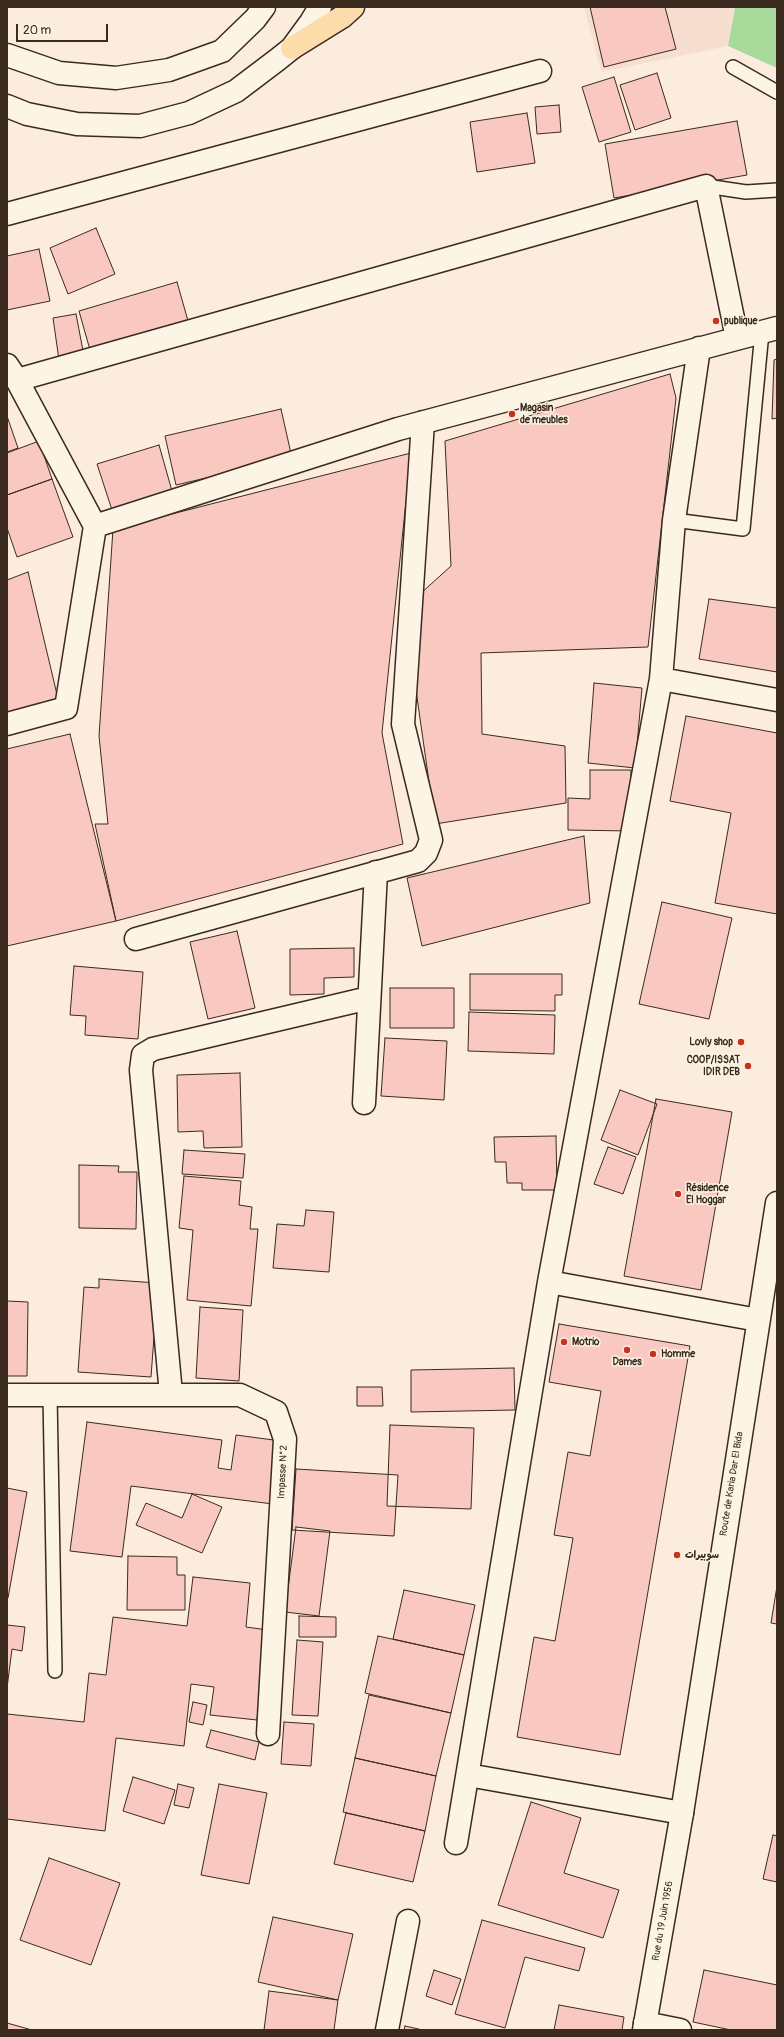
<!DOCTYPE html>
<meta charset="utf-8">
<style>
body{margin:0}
#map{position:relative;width:784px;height:2037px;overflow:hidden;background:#fbecde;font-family:Pangolin,sans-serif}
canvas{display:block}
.frame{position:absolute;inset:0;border:8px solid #3b2a1e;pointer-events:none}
.scale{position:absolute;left:16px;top:24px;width:92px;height:18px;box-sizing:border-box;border:2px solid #3b2a1e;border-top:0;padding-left:5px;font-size:12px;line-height:14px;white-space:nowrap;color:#3b2a1e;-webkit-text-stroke:3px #fcf5e5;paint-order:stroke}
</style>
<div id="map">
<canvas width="784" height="2037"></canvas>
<div class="frame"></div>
<div class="scale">20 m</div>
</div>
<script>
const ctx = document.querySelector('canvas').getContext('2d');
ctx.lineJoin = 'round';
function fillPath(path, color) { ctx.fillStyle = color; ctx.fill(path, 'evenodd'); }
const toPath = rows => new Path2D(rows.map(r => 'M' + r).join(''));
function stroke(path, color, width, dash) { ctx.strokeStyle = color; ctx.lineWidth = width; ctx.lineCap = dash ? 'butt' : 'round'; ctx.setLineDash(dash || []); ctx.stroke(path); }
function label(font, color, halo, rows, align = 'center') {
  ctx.font = font + ' Pangolin,"Playpen Sans Arabic",sans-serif'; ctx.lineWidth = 3; ctx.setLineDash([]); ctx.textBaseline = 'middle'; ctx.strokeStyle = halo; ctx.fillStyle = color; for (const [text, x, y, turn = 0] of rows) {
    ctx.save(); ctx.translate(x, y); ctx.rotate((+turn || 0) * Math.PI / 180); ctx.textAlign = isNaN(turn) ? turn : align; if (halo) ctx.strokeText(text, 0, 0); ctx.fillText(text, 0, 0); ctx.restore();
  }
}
fillPath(toPath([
 [584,7,734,7,728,46,601,72]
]), '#f6ded1');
fillPath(toPath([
 [735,7,777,7,777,68,728,46]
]), '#a8da9b');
const building = toPath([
 [590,7,665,7,676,49,604,67,590,7],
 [657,73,671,118,635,130,620,85,657,73],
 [614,77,631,132,599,142,582,87,614,77],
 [559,105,561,132,537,134,535,107,559,105],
 [527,113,535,163,477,172,470,122,527,113],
 [737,121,747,175,614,198,605,144,737,121],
 [96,228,115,274,68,294,50,248,96,228],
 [39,249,50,301,7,310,7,256,39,249],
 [177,282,190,328,92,357,79,311,177,282],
 [76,314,84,356,59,360,53,318,76,314],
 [777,359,777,418,772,419,774,360,777,359],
 [670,374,676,398,648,647,481,653,482,734,565,746,566,803,435,824,413,669,420,594,451,566,445,441,670,374],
 [281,409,292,458,176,485,165,436,281,409],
 [7,416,18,448,7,452,7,416],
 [39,441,52,479,7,495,7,453,39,441],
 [159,445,172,491,112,510,97,464,159,445],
 [411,453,382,733,403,844,116,921,95,824,108,824,99,736,113,529,411,453],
 [52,479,73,537,17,557,7,528,7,495,52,479],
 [28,572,59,703,7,715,7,580,28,572],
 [709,599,777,608,777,672,699,659,709,599],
 [594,683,642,688,635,768,588,763,594,683],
 [686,716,777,733,777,914,715,903,731,813,670,801,686,716],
 [70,734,116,921,7,946,7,749,70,734],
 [590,770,631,770,630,831,568,830,568,798,590,799,590,770],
 [584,836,590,903,422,946,407,878,584,836],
 [662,902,732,918,709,1019,639,1004,662,902],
 [237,931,255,1008,208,1019,190,942,237,931],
 [354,948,354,977,324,978,324,994,290,995,290,949,354,948],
 [74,966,143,972,138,1039,85,1035,86,1016,70,1015,74,966],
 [470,974,562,974,562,995,555,995,555,1011,470,1010,470,974],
 [390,988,454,988,454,1028,390,1028,390,988],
 [469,1012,555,1015,554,1054,468,1051,469,1012],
 [385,1038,447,1041,444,1100,381,1096,385,1038],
 [240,1073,242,1147,204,1148,203,1131,178,1132,177,1075,240,1073],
 [620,1090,657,1104,638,1155,601,1140,620,1090],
 [656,1099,732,1112,701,1290,624,1276,656,1099],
 [556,1136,557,1190,522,1190,522,1183,507,1183,506,1162,495,1162,494,1137,556,1136],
 [608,1147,636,1157,623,1194,594,1184,608,1147],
 [184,1150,245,1154,243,1178,182,1174,184,1150],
 [79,1165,119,1166,118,1172,137,1172,136,1229,79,1228,79,1165],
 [184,1176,241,1181,239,1205,252,1207,250,1229,258,1229,251,1306,187,1300,193,1230,179,1228,184,1176],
 [306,1210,334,1212,329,1272,273,1268,277,1224,304,1226,306,1210],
 [99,1279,158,1283,151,1377,78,1372,84,1287,99,1288,99,1279],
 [7,1301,28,1302,27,1376,7,1376,7,1301],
 [200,1307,243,1310,239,1381,196,1378,200,1307],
 [559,1324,690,1346,620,1755,517,1737,534,1637,555,1641,573,1538,554,1535,568,1452,590,1456,601,1391,549,1382,559,1324],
 [514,1368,515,1410,411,1412,411,1370,514,1368],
 [357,1387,382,1387,383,1406,357,1406,357,1387],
 [87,1422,222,1440,218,1468,231,1470,236,1435,281,1441,273,1504,131,1486,122,1557,70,1551,87,1422],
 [390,1425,474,1428,471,1509,387,1506,390,1425],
 [296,1469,398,1475,394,1536,292,1530,296,1469],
 [7,1488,27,1492,8,1598,7,1598,7,1488],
 [192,1494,222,1507,202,1553,136,1525,146,1503,182,1518,192,1494],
 [296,1527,330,1531,319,1616,285,1612,296,1527],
 [128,1556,177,1557,177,1575,185,1575,185,1610,127,1610,128,1556],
 [193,1577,250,1583,246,1627,268,1630,257,1720,210,1715,214,1687,191,1684,184,1746,116,1738,105,1831,7,1819,7,1714,84,1722,89,1673,106,1675,113,1617,187,1626,193,1577],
 [777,1586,777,1624,771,1623,777,1586],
 [404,1590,475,1605,464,1655,393,1639,404,1590],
 [299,1616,336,1617,336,1637,299,1637,299,1616],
 [7,1625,25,1627,22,1651,12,1649,7,1688,7,1625],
 [378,1636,464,1655,451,1713,365,1693,378,1636],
 [297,1640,323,1642,318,1716,292,1715,297,1640],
 [369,1695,451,1713,436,1776,355,1758,369,1695],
 [193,1702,207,1705,203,1725,189,1722,193,1702],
 [284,1722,314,1724,311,1766,281,1764,284,1722],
 [211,1730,259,1742,255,1760,206,1747,211,1730],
 [355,1758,436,1776,425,1831,343,1812,355,1758],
 [133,1777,175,1790,164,1824,123,1811,133,1777],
 [178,1784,194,1788,189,1808,174,1805,178,1784],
 [219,1784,267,1793,249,1884,201,1875,219,1784],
 [531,1802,581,1818,564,1873,619,1890,603,1938,498,1905,531,1802],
 [346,1813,425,1831,413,1882,334,1864,346,1813],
 [773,1835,777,1836,777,1882,763,1879,773,1835],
 [49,1858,120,1883,91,1965,20,1940,49,1858],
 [273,1917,353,1934,338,2000,258,1982,273,1917],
 [482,1920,585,1948,579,1971,525,1957,505,2028,455,2014,482,1920],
 [434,1970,461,1979,452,2005,426,1996,434,1970],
 [704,1970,777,1985,777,2030,731,2030,693,2022,704,1970],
 [269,1991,338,2000,334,2030,264,2030,269,1991],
 [559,2005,624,2017,622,2030,554,2030,559,2005],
 [7,2023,32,2030,7,2030,7,2023],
 [405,2026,423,2030,404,2030,405,2026]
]);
fillPath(building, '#f9c9c1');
stroke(building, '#3b2a1e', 1);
const service = toPath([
 [733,67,777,92],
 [706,186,746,192,777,190],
 [674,520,743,529,762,332],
 [50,1395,55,1671]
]);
const minor = toPath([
 [7,214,540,71],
 [7,365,17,380,95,526,398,429,777,328],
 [17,380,706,186,737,338],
 [661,679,777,700],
 [7,724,66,708,95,526],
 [136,939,418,861,426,853,431,840,403,724,423,422],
 [364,1103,376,872],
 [549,1282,758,1320],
 [171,1394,141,1070,143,1055,153,1049,369,998],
 [7,1395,240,1395,276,1412,285,1439,268,1734],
 [468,1775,682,1813],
 [456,1843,549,1282,661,679,674,520,699,348],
 [645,2023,680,2030],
 [387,2030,408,1921]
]);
const tertiary = toPath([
 [644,2030,682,1813,777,1203]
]);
const secondary = toPath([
 [7,55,59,73,116,78,169,70,222,51,255,19,264,7],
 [7,106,27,114,77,124,140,126,189,113,236,91,277,60,292,48,311,22,320,7]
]);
const motorway = toPath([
 [292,48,342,17,353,7]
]);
stroke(service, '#3b2a1e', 16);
stroke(minor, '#3b2a1e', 25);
stroke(tertiary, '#3b2a1e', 25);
stroke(secondary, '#3b2a1e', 25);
stroke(motorway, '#3b2a1e', 25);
stroke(service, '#fcf5e5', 13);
stroke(minor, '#fcf5e5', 22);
stroke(tertiary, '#fcf5e5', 22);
stroke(secondary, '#fcf5e5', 22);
stroke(motorway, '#fddcac', 22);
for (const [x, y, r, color] of [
 [716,321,4,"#c8321e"],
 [512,414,4,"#c8321e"],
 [741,1042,4,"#c8321e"],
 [748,1066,4,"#c8321e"],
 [678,1194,4,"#c8321e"],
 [564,1342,4,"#c8321e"],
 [627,1350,4,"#c8321e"],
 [653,1354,4,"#c8321e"],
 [677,1555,4,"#c8321e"]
]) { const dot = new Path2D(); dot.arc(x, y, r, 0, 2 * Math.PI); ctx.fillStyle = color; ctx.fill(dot); stroke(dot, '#fcf5e5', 1.5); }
label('bold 10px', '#3b2a1e', '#fcf5e5', [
 ["publique",724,321],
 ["Magasin",520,408],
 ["de meubles",520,420],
 ["Lovly shop",733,1042,"right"],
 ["COOP/ISSAT",740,1060,"right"],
 ["IDIR DEB",740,1072,"right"],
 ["Résidence",686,1188],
 ["El Hoggar",686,1200],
 ["Motrio",572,1342],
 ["Homme",661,1354],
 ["Dames",627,1362,"center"],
 ["سوبيرات",685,1555]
], 'left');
label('10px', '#3b2a1e', '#fcf5e5', [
 ["Impasse N°2",283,1472,-87],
 ["Route de Karia Dar El Bida",732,1484,-81],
 ["Rue du 19 Juin 1956",663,1921,-80]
]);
</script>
